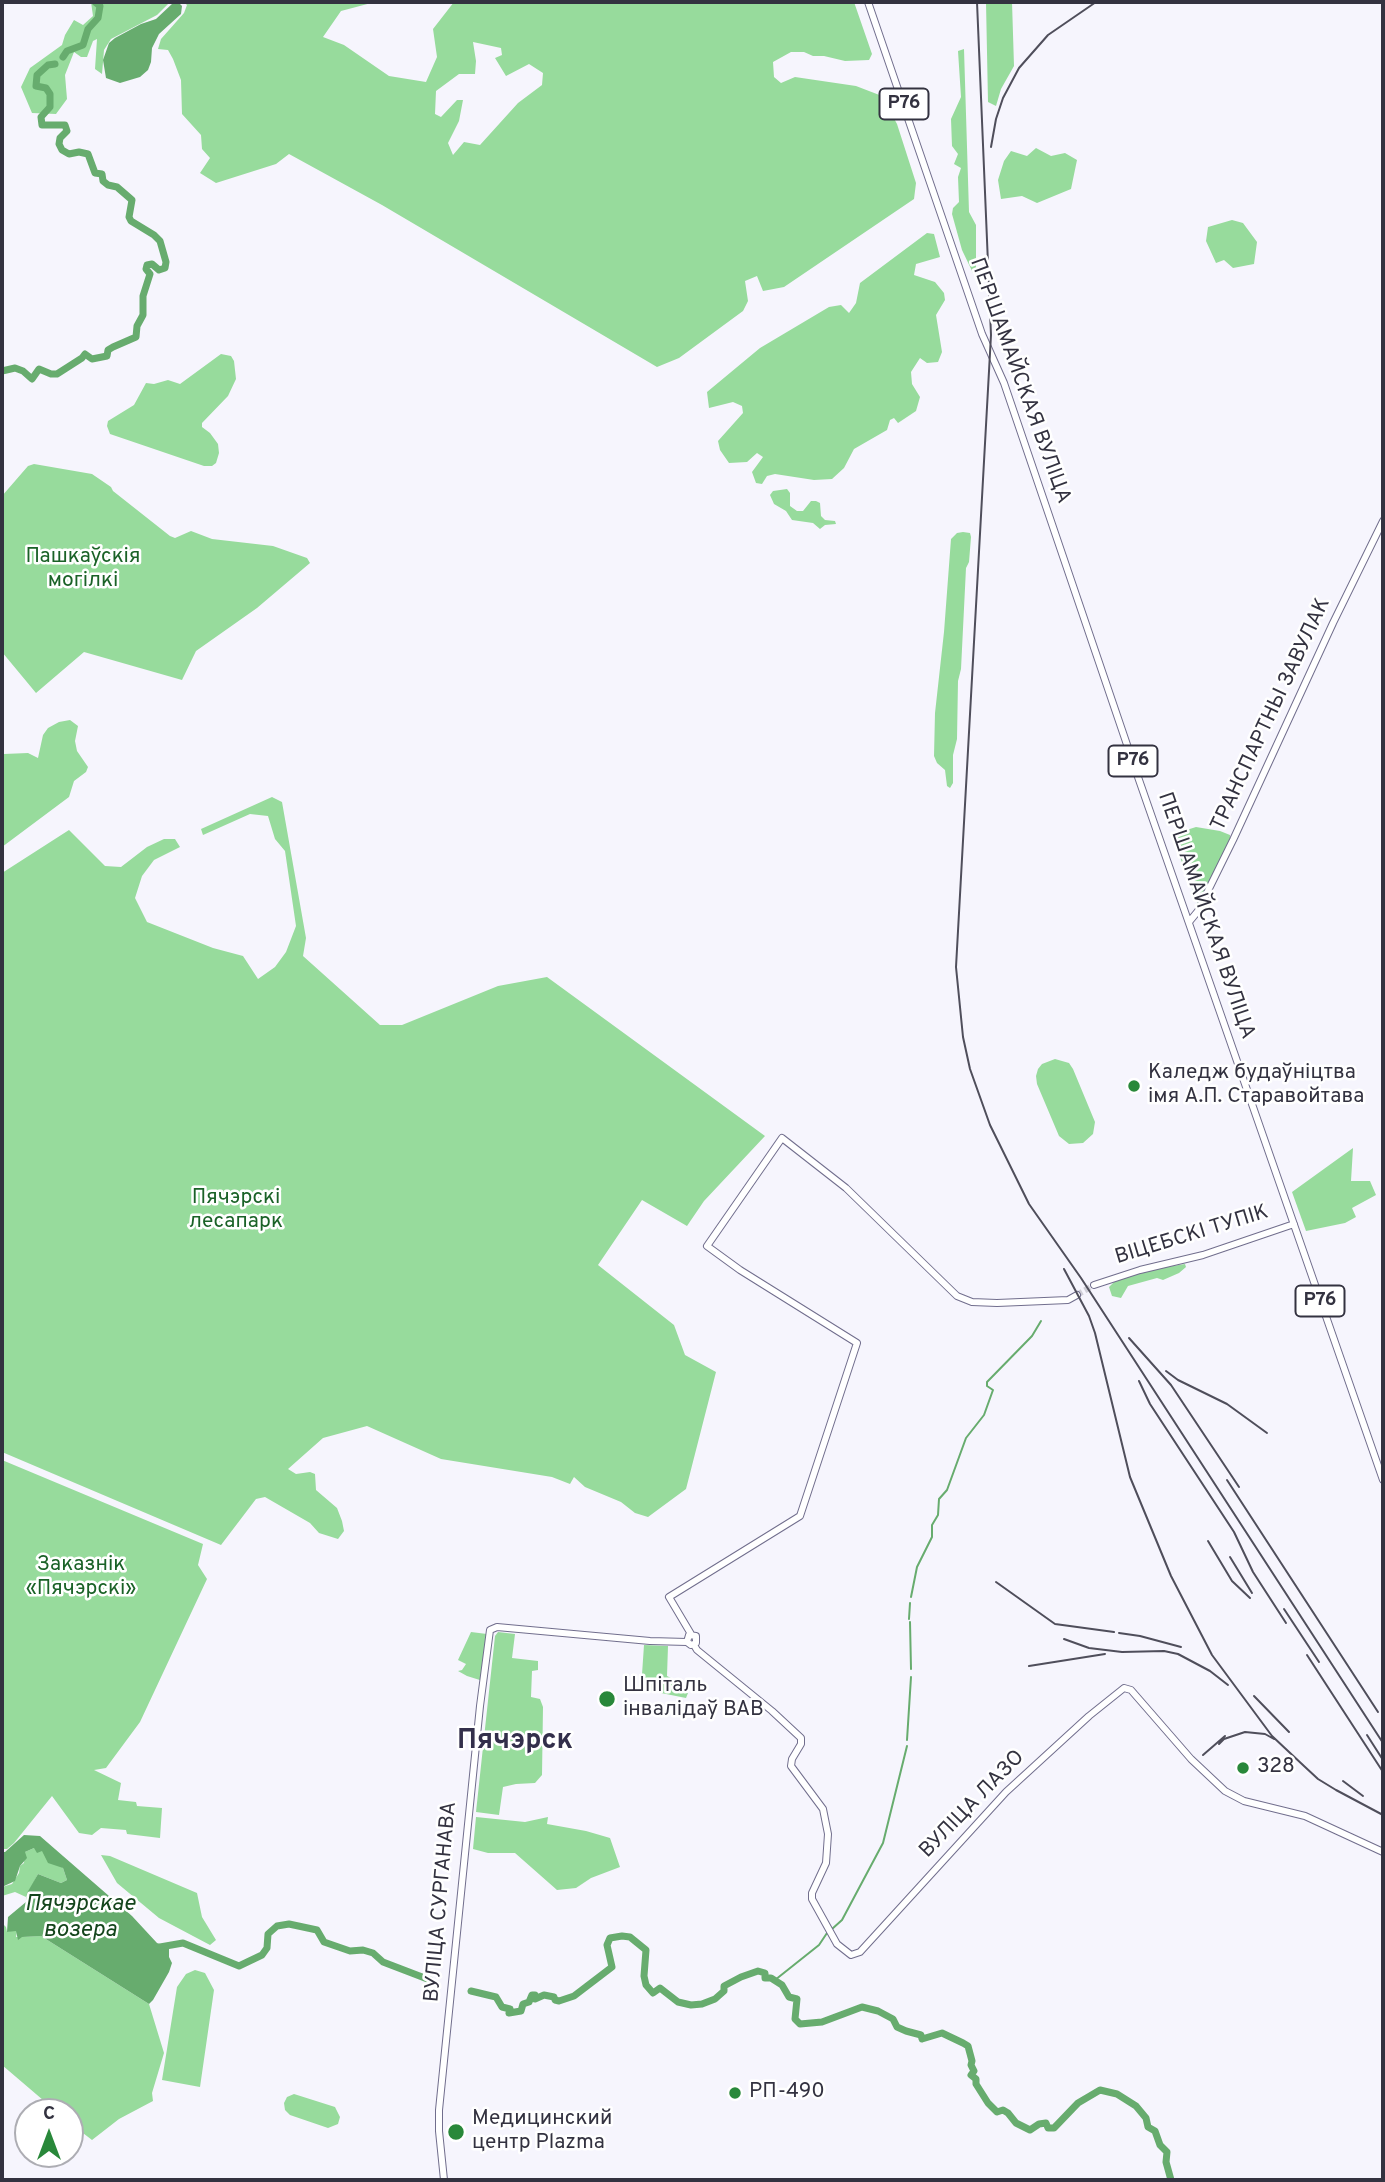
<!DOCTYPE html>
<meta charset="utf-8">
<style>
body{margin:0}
#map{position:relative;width:1385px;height:2182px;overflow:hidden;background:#f6f5fd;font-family:Overpass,sans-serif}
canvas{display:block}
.frame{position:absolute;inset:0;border:4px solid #333240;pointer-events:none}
.north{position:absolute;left:14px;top:2098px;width:70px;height:70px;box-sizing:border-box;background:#fff;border:2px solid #adadb3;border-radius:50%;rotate:0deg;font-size:19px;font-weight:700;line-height:28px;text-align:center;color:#333240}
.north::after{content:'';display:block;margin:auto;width:24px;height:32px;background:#29883a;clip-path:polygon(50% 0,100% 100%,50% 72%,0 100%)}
</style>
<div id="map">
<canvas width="1385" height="2182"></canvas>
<div class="frame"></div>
<div class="north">С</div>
</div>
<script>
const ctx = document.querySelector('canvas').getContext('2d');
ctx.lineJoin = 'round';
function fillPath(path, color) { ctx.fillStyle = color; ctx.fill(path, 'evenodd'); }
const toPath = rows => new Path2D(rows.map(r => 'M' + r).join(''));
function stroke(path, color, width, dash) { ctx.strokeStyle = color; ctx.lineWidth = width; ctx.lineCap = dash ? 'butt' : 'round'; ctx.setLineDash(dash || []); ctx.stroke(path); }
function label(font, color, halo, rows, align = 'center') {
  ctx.font = font + ' Overpass,sans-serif'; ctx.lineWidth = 5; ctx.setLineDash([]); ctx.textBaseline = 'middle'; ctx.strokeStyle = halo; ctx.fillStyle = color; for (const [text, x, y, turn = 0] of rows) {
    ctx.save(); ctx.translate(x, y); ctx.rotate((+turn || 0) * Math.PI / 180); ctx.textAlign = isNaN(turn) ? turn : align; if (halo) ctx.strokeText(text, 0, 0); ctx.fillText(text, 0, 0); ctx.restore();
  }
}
fillPath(toPath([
 [91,2,170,2,157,15,111,39,104,50,102,74,95,69,97,39,93,41,87,57,81,57,74,52,65,75,67,99,56,114,32,113,21,87,30,68,62,45,65,35,74,20,83,25,93,16],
 [184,2,375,2,341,11,323,37,344,45,389,76,426,82,437,57,433,29,454,2,854,2,872,54,869,60,845,61,824,56,813,56,804,52,791,52,773,62,774,77,781,83,795,77,856,86,882,96,897,124,916,183,914,199,784,287,763,291,757,276,745,281,748,301,743,311,679,358,657,367,382,205,289,154,276,164,216,183,200,173,210,158,202,149,201,135,182,114,181,80,173,59,168,50,158,49,161,39,184,13,187,5],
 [473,42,501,48,502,55,495,58,506,76,529,64,543,73,542,85,518,103,480,145,464,142,453,155,448,143,459,121,463,100,457,100,441,117,435,114,436,91,459,74,475,74,476,61],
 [986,2,1012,2,1014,66,1001,89,996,106,988,102],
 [964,49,969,212,976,225,976,273,973,273,962,250,952,214,953,208,959,202,958,177,961,168,954,164,958,154,952,146,951,119,961,97,958,51],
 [1036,148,1051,156,1065,153,1077,160,1071,189,1037,203,1022,196,1001,199,998,180,1004,161,1011,151,1027,156],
 [1232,220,1243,223,1257,242,1254,264,1233,268,1224,260,1216,263,1206,241,1208,227],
 [927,233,934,234,940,257,916,264,914,275,935,282,944,293,945,300,936,315,942,352,938,362,927,363,920,358,911,372,912,384,920,397,916,411,898,423,894,418,890,420,887,430,854,449,844,468,832,479,814,480,775,474,767,476,762,484,756,483,752,472,763,457,757,453,747,462,729,463,720,450,718,441,743,413,742,406,733,402,709,408,707,392,760,348,829,307,841,305,849,313,856,303,860,283],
 [221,354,231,356,234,361,236,379,228,396,202,423,202,427,210,433,218,444,219,453,216,463,212,466,204,466,110,434,107,426,108,421,134,405,146,383,154,384,168,380,180,384],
 [34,464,92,474,111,487,113,491,170,536,175,538,191,531,212,539,273,546,307,558,310,563,257,608,196,651,182,680,84,652,36,693,2,652,2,496,28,466],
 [787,489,790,493,790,506,797,511,803,511,811,501,816,501,820,503,821,516,825,520,835,521,836,524,825,525,820,529,813,523,792,520,786,511,774,504,770,495,773,491],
 [963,532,970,533,971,537,969,562,966,568,961,669,958,681,957,739,953,755,953,783,950,788,947,786,945,770,937,763,934,756,935,713,944,632,951,539,957,533],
 [70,720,78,726,75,741,77,751,88,767,86,772,74,781,69,797,2,847,2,750,4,754,28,753,38,758,43,735,48,728,59,722],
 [272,797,282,802,306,938,303,956,380,1025,402,1025,498,986,547,977,765,1136,704,1201,687,1226,642,1200,598,1265,674,1325,685,1355,716,1372,686,1489,648,1517,635,1513,621,1502,585,1487,574,1477,570,1484,552,1477,441,1459,367,1426,323,1438,288,1469,296,1474,310,1472,315,1474,316,1490,337,1508,342,1521,344,1531,338,1539,319,1533,310,1523,265,1497,256,1499,221,1545,2,1452,2,873,69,830,105,866,121,867,147,847,164,839,175,839,180,847,154,860,142,876,135,898,147,922,213,948,243,956,258,979,275,967,286,952,296,926,285,851,275,839,268,816,250,814,203,835,201,829],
 [1196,827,1220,831,1230,835,1230,839,1200,904,1198,904,1173,839,1174,834],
 [1055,1059,1069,1063,1073,1069,1095,1122,1093,1134,1083,1143,1069,1144,1059,1136,1037,1084,1036,1076,1038,1069,1042,1064],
 [1353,1148,1351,1181,1370,1181,1376,1195,1352,1208,1356,1217,1345,1223,1306,1231,1292,1192],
 [1185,1264,1186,1267,1179,1273,1163,1280,1157,1278,1128,1286,1121,1298,1112,1296,1109,1287,1115,1281,1148,1270],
 [2,1460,203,1544,198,1565,207,1579,140,1722,106,1768,94,1770,121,1783,118,1800,136,1802,137,1806,162,1808,160,1838,127,1834,126,1830,101,1828,92,1835,79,1833,52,1796,14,1843,7,1849,2,1849],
 [471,1632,487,1634,483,1681,467,1676,458,1671,462,1670,466,1664,458,1660],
 [498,1632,515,1634,512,1658,538,1661,538,1670,532,1671,531,1697,540,1699,543,1707,542,1775,535,1783,516,1784,503,1787,499,1815,476,1812,495,1636],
 [644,1645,668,1646,667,1676,677,1681,677,1692,688,1693,686,1698,641,1689],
 [476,1817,525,1822,548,1817,547,1824,586,1831,610,1838,620,1867,591,1878,576,1888,557,1890,515,1853,488,1853,473,1849],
 [34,1848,42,1850,63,1868,67,1880,61,1883,38,1874,26,1897,15,1892,2,1896,2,1887,12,1884,19,1873,20,1866,24,1863,25,1852],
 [101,1855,110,1856,197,1893,202,1917,216,1940,210,1945,159,1918,117,1883],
 [2,1923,6,1927,7,1932,14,1930,17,1931,16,1937,41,1936,149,2004,164,2053,152,2093,153,2101,119,2119,92,2140,70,2123,70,2112,57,2112,2,2065],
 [195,1970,205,1973,214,1990,200,2087,162,2080,177,1987,186,1974],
 [294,2094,335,2107,340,2117,338,2124,328,2128,290,2115,285,2110,284,2103,287,2097]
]), '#97db9c');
fillPath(toPath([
 [178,2,182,6,181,14,159,34,152,48,151,62,148,70,140,77,120,83,106,78,103,60,109,43,115,38,141,24,156,19,173,3],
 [24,1835,40,1836,132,1916,157,1943,169,1947,169,1957,172,1963,169,1972,153,2000,149,2004,41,1936,22,1937,18,1940,16,1931,7,1932,8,1917,26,1902,27,1893,38,1874,61,1883,67,1880,63,1868,48,1863,42,1851,37,1853,34,1848,25,1852,27,1858,20,1866,15,1881,2,1887,2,1852,5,1852]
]), '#67ac6e');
stroke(toPath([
 [911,1597,917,1567,932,1537,932,1525,938,1515,939,1499,947,1490,966,1438,984,1415,993,1390,987,1386,987,1382,1032,1336,1041,1321],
 [909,1619,910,1603],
 [910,1622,911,1669],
 [907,1740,911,1677],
 [832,1929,842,1920,883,1843,907,1746],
 [775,1980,819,1945,827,1933]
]), '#67ac6e', 2);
stroke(toPath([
 [63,57,67,51,83,45,88,29,98,18,100,6,95,2],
 [2,371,15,368,23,371,32,379,39,369,51,374,57,374,82,358,85,354,92,359,107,356,108,350,113,347,136,337,137,326,143,315,143,296,150,274,146,269,147,265,152,264,159,270,165,268,166,262,160,241,154,235,131,221,129,217,132,200,117,187,108,185,103,181,102,174,95,173,88,154,79,152,69,154,62,150,59,144,60,138,67,131,65,125,42,125,41,117,50,107,50,94,46,88,36,86,37,75,48,65,55,64],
 [160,1947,183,1943,239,1966,262,1955,267,1948,268,1934,277,1926,289,1924,317,1930,324,1942,350,1951,363,1950,373,1953,383,1962,430,1980],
 [471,1991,496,1997,502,2007,510,2009,509,2013,521,2011,523,2004,529,2002,532,1995,535,1995,535,1999,544,1995,554,1997,555,2000,559,2001,574,1996,612,1967,607,1945,610,1938,622,1936,630,1937,646,1950,644,1976,646,1985,653,1993,660,1988,678,2002,691,2005,702,2004,715,1999,724,1991,724,1986,741,1977,758,1971,765,1973,765,1978,771,1978,782,1985,789,1997,797,1999,795,2019,800,2024,822,2022,862,2007,878,2011,893,2019,897,2027,906,2031,921,2035,922,2039,942,2033,963,2043,968,2046,972,2061,971,2065,974,2071,971,2075,976,2079,976,2084,988,2103,997,2112,1003,2110,1008,2113,1016,2123,1030,2130,1039,2124,1046,2123,1048,2128,1054,2128,1078,2103,1100,2090,1117,2094,1136,2106,1146,2118,1148,2127,1155,2131,1160,2145,1167,2152,1166,2162,1171,2180]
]), '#67ac6e', 7);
stroke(toPath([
 [1077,1295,1094,1285]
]), '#cfced7', 6, [6, 3]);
const major = toPath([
 [868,2,982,334,1004,383,1138,777,1383,1480],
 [1189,922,1198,911,1233,840,1333,623,1383,521],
 [1094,1285,1140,1270,1203,1255,1294,1224],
 [691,1634,669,1597,800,1516,857,1343,740,1270,707,1246,782,1138,846,1188,957,1296,972,1302,997,1303,1068,1300,1077,1295],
 [694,1645,697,1650,772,1711,801,1738,801,1744,792,1759,791,1766,823,1809,828,1834,826,1863,812,1893,812,1899,837,1944,851,1955,860,1952,1006,1792,1089,1716,1124,1688,1131,1690,1191,1759,1225,1791,1244,1801,1305,1816,1383,1852],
 [444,2180,439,2131,439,2110,480,1706,490,1630,497,1627,650,1641,687,1642,691,1645,696,1643,696,1636,689,1635,687,1642]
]);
stroke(major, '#716e8d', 8);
stroke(major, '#fff', 6);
stroke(toPath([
 [977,2,991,335,956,967,963,1037,970,1069,990,1125,1029,1204,1081,1278,1383,1743],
 [991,147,996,119,1003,98,1019,68,1048,35,1096,2],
 [1064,1269,1089,1316,1095,1333,1130,1477,1171,1576,1212,1655,1272,1736,1304,1766,1318,1779,1336,1790,1383,1815],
 [1129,1338,1171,1385,1239,1487],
 [1166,1371,1178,1380,1227,1404,1267,1433],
 [1139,1381,1150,1404,1234,1532,1253,1572,1286,1623],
 [1227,1480,1378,1712],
 [1208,1541,1232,1581,1250,1598],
 [1230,1557,1252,1593],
 [996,1582,1055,1624,1114,1632],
 [1284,1609,1319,1662],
 [1119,1633,1140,1636,1181,1647],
 [1064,1639,1089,1648,1122,1652,1164,1651,1178,1654,1210,1671,1228,1685],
 [1307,1655,1383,1772],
 [1029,1666,1105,1654],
 [1254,1696,1289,1732],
 [1367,1735,1383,1760],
 [1219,1744,1224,1739,1245,1732,1265,1734,1274,1739],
 [1203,1755,1225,1736],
 [1343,1781,1363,1796]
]), '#4f4e5b', 2);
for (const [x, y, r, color] of [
 [1134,1086,7,"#29883a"],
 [607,1699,9,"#29883a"],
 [1243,1768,7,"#29883a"],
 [735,2093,7,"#29883a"],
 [456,2132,9,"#29883a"]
]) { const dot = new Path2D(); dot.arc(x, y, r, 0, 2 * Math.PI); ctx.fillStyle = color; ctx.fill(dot); stroke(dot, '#fff', 2.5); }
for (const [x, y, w] of [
 [904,104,49],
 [1133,761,49],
 [1320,1301,49]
]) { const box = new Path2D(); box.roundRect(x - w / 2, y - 15.5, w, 31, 5); ctx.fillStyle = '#fff'; ctx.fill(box); stroke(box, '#333240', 2); }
label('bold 19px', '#333240', null, [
 ["Р76",904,104],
 ["Р76",1133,761],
 ["Р76",1320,1301]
]);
label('21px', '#333240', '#fff', [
 ["ПЕРШАМАЙСКАЯ ВУЛІЦА",1019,381,70],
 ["ТРАНСПАРТНЫ ЗАВУЛАК",1272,715,-65],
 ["ПЕРШАМАЙСКАЯ ВУЛІЦА",1205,916,71],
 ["ВІЦЕБСКІ ТУПІК",1192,1236,-17],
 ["ВУЛІЦА ЛАЗО",973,1805,-46],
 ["ВУЛІЦА СУРГАНАВА",442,1902,-85]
]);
label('21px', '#1a6227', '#fff', [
 ["Пашкаўскія",83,558],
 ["могілкі",83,582],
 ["Пячэрскі",236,1199],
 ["лесапарк",236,1223],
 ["Заказнік",81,1566],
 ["«Пячэрскі»",81,1590]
]);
label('21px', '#333240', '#fff', [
 ["Каледж будаўніцтва",1148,1074],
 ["імя А.П. Старавойтава",1148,1098],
 ["Шпіталь",623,1687],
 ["інвалідаў ВАВ",623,1711],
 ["328",1257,1768],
 ["РП-490",749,2093],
 ["Медицинский",472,2120],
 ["центр Plazma",472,2144]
], 'left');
label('italic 23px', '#14451c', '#fff', [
 ["Пячэрскае",80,1905],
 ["возера",80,1931]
]);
label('bold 28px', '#332f4b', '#fff', [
 ["Пячэрск",515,1742]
]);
</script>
